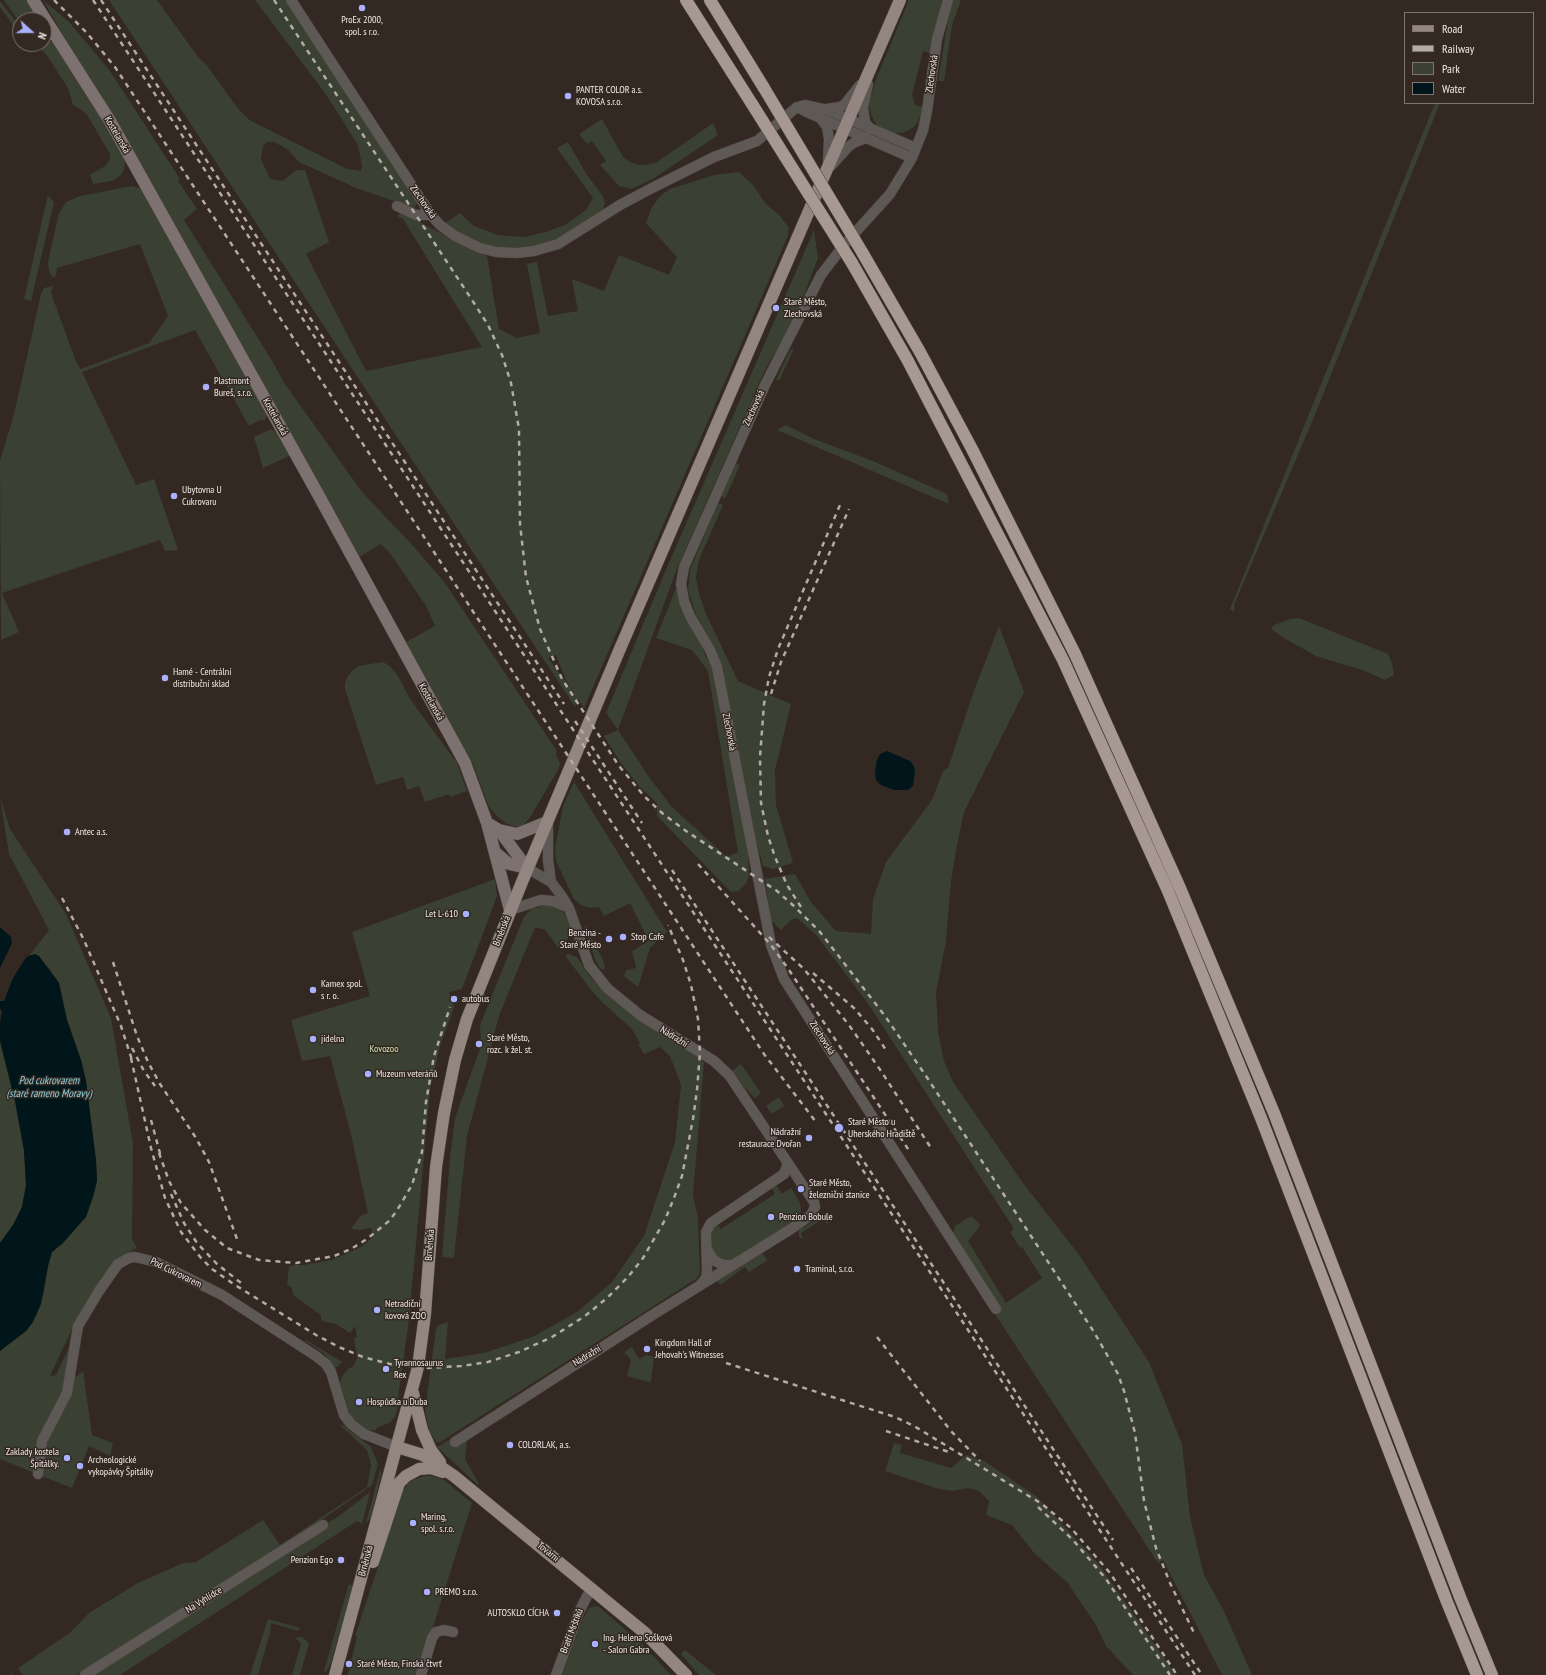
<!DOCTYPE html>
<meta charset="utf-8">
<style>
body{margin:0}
#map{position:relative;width:1546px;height:1675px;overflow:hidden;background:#332822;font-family:"PT Sans Narrow",sans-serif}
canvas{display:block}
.legend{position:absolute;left:1404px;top:12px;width:130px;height:92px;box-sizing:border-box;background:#332822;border:1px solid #7f7570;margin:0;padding:5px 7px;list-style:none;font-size:12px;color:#f0e8e4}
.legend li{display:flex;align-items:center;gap:8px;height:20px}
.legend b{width:20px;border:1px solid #7f7570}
.north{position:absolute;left:12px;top:12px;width:40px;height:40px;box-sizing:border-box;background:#332822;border:1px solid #7f7570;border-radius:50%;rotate:111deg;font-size:11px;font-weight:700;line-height:16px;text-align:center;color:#f0e8e4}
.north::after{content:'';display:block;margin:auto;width:14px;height:18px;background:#a9b0fc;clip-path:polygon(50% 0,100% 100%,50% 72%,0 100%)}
</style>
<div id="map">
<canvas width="1546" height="1675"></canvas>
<ul class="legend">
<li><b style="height:5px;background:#938681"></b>Road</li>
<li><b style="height:5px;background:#b4aba6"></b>Railway</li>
<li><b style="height:11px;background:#3a4132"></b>Park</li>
<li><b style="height:11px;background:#00161a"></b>Water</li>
</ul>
<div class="north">N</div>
</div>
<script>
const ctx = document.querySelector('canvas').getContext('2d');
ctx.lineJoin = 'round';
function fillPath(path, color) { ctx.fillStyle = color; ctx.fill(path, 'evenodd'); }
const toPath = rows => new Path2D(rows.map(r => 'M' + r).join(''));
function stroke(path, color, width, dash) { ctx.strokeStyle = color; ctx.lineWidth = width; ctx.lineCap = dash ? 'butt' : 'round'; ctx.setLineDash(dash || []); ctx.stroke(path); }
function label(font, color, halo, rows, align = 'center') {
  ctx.font = font + ' "PT Sans Narrow",sans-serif'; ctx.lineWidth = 3; ctx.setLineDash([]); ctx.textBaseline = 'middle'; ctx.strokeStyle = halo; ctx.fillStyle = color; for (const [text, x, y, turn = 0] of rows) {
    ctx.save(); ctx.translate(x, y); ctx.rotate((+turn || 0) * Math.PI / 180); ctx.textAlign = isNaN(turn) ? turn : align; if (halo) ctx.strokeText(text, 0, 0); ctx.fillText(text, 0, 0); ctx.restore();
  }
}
fillPath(toPath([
 [4,0,26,0,40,20,20,20,20,23],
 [43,0,69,22,110,71,180,179,178,181,197,209,184,220,271,359,285,384,362,492,415,548,445,583,557,751,556,755,560,763,558,770,529,819,522,826,517,827,507,824,497,816,489,807,472,762,470,761,406,642,435,626,426,606,390,553,381,544,359,557],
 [109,0,157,0,198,57,206,64,236,106,247,118,253,122,347,169,361,171,362,166,358,145,325,93,255,0,285,0,417,201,417,204,414,208,356,188,299,162,287,149,274,142,267,142,263,146,261,159,270,179,283,181,296,170,305,170,329,242,306,254,366,371,482,347,403,219,397,216,400,213,407,215,460,244,487,256,499,329,517,338,540,333,527,264,537,262,548,316,578,311,572,279,604,291,619,255,669,275,677,257,646,223,651,209,660,196,670,189,714,175,739,172,754,186,764,202,780,216,789,228,788,235,775,266,584,708,578,699,575,707],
 [556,655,566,680,573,691,548,658],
 [909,0,942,0,930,53,923,51,912,95,915,105,923,107,922,113,915,126,909,130,902,133,891,133,883,130,876,124,871,114,869,104,875,82],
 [953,0,961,0,952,25,944,81,938,81,949,14],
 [0,1,20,27,20,35,0,7],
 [44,40,52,42,55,45,109,129,125,159,124,170,121,175,112,181,93,184,90,175,105,166,110,160,110,154,86,113,73,105,68,88,46,54,35,44,44,44],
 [1435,103,1440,103,1314,417,1234,605,1234,612,1230,609],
 [602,119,623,157,630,162,639,165,647,165,657,162,713,123,718,135,653,179,631,189,619,186,600,165,606,161,592,141,587,144,579,134],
 [568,142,587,175,603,196,605,203,603,209,596,217,567,234,547,243,531,247,503,248,487,245,477,242,445,225,445,223,460,213,474,226,498,235,524,237,546,232,565,225,586,210,593,198,557,148],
 [132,186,139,188,143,192,267,414,267,416,265,420,260,420,249,426,195,330,82,372,136,485,154,479,178,550,165,551,160,540,2,593,19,632,1,640,0,461,14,414,41,294,44,288,53,286,51,293,77,364,81,369,149,343,168,316,140,244,57,268,55,278,51,275,49,270,48,262,59,213,66,202,80,196],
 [48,195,54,202,31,301,24,299],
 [814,230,818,258,797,314,764,372,676,571,618,730,649,777,672,807,727,857,738,852,708,671,692,650,656,638,678,583,705,655,714,672,748,851,749,876,747,882,739,891,731,892,657,816,657,803,640,787,621,763,604,736,618,730,606,713,665,572],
 [793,349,793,351,779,381,776,380,790,350],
 [786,425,814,439,873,461,947,494,949,504,777,430],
 [271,429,277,432,289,453,289,456,263,468,254,437],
 [735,463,740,465,725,499,721,495],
 [718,503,723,505,699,560,696,577,699,594,706,614,738,681,791,704,775,770,776,805,793,863,773,869,763,866,751,823,711,642,696,614,688,591,690,570],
 [1299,618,1388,654,1392,663,1394,675,1385,680,1365,671,1316,656,1284,638,1271,629,1274,625,1290,619],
 [999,626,1024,692,964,812,957,845,951,881,946,941,936,993,938,1032,944,1061,953,1082,1023,1183,1080,1256,1149,1362,1182,1444,1190,1517,1204,1575,1223,1609,1252,1675,1222,1675,1163,1560,1158,1563,993,1311,953,1234,955,1226,971,1216,977,1221,980,1226,968,1241,1006,1303,1042,1278,1022,1247,1020,1248,1010,1232,1014,1229,867,1002,817,936,797,918,792,919,781,930,771,920,765,879,795,874,811,902,836,931,871,934,873,899,886,862,932,800,943,771,948,768,975,688],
 [383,662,390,666,398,676,410,699,457,763,467,791,450,797,449,794,425,802,419,786,407,790,403,777,376,785,345,689,345,683,348,676,352,671,358,666],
 [574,782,667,932,650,948,638,987,624,976,626,970,636,968,632,951,647,942,648,939,630,903,604,916,599,907,590,908,581,905,574,899,556,861,555,848,563,806],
 [0,797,10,829,66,914,111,1018,133,1144,132,1239,137,1248,117,1259,101,1280,75,1323,50,1376,56,1375,74,1337,64,1387,83,1371,92,1435,113,1443,110,1456,89,1446,72,1488,0,1459,0,1351,26,1331,37,1314,44,1292,48,1266,52,1252,63,1243,93,1197,97,1181,96,1160,86,1081,81,1060,67,1020,59,983,49,968,35,955,29,956,49,930,9,854],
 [495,879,497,896,476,952,462,989,449,992,454,1007,440,1046,430,1090,409,1319,398,1398,400,1399,396,1414,391,1422,377,1428,376,1430,367,1430,358,1425,350,1415,340,1383,342,1376,350,1367,352,1368,357,1359,354,1338,357,1337,355,1326,350,1333,336,1324,322,1321,321,1319,321,1315,294,1296,291,1287,287,1285,289,1266,291,1266,292,1265,303,1265,332,1260,361,1247,373,1237,371,1228,359,1230,351,1229,360,1216,368,1213,350,1130,330,1056,302,1061,291,1020,370,996,352,932],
 [543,903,557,907,565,914,570,928,568,938,565,945,560,950,545,930,535,927,499,1016,467,1136,454,1258,442,1257,450,1158,455,1118,481,1046,480,1025,523,919,526,914,532,909,540,907,540,904],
 [584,927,586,927,602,958,605,967,604,970,600,968,595,959],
 [569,954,577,957,590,977,609,996,630,1014,698,1057,704,1063,693,1195,698,1218,700,1274,696,1279,440,1442,436,1442,429,1430,425,1410,436,1329,438,1325,448,1322,445,1359,484,1353,532,1337,577,1312,612,1282,644,1236,675,1142,681,1085,670,1056,660,1047,644,1054,638,1044,640,1043,631,1028,602,1002,592,991,566,957,566,955],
 [0,1041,15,1101,24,1151,26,1185,22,1207,13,1225,0,1243],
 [741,1064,761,1093,755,1098,744,1087,732,1071],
 [779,1097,784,1106,772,1114,766,1106],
 [776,1185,782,1194,791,1188,800,1203,801,1211,799,1218,735,1261,720,1260,712,1251,711,1247,711,1236,714,1227,717,1224,721,1229,775,1194,772,1188],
 [822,1216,828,1219,828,1223,827,1224,823,1219,801,1233,803,1239,799,1237,799,1230],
 [761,1252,768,1260,749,1272,745,1267,720,1285,717,1280],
 [306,1340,342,1362,337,1367,334,1367,325,1354,305,1341],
 [632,1347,639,1359,647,1355,654,1357,651,1381,649,1382,627,1376,631,1360,624,1352],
 [339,1424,344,1426,371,1447,378,1464,372,1485,279,1549,77,1675,23,1675,18,1668,10,1675,8,1675,71,1632,89,1613,138,1583,183,1563,196,1562,263,1520,280,1545,367,1487,371,1465,367,1450],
 [452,1438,467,1440,465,1459,479,1484,478,1485,436,1446,440,1446],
 [894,1443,902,1445,900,1453,951,1468,966,1455,984,1461,1036,1496,1097,1562,1176,1675,1133,1675,1106,1646,1096,1625,1067,1582,1035,1554,1012,1525,986,1515,989,1501,979,1491,968,1488,953,1491,939,1489,885,1471],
 [381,1467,381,1475,371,1518,366,1523],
 [425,1476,431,1476,444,1480,472,1503,418,1675,348,1675,357,1636,355,1636,385,1546,400,1496,408,1483,413,1480],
 [370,1492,362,1524,356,1520,357,1521,120,1675,91,1675,339,1516],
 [349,1583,353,1587,331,1663,326,1672,324,1671],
 [598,1606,643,1645,671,1675,562,1675,582,1621,588,1609,591,1607],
 [268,1619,300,1628,298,1631,271,1623,270,1628,271,1629,258,1675,250,1675],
 [297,1637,302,1637,309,1643,300,1675,292,1675,301,1643,296,1639],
 [685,1650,712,1672,716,1675,699,1675,681,1654]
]), '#3a4132');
fillPath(toPath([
 [887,751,910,761,914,766,915,772,913,786,908,790,894,790,881,785,876,780,875,772,877,760,880,754],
 [0,927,11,937,12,943,0,968],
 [35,954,39,956,59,983,67,1020,81,1060,86,1081,96,1160,97,1181,93,1197,86,1217,63,1243,52,1252,48,1266,41,1304,33,1322,26,1331,0,1351,0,1243,13,1225,22,1207,26,1185,24,1151,15,1101,0,1041,0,1024,2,1011,0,1009,0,1001,4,1001,13,978,25,959,28,956]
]), '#00161a');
const minor = toPath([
 [291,0,431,215,440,225,455,236,480,248,496,252,516,253,534,251,558,244,620,205,652,188,714,157,757,141,797,107,805,105,828,110,916,148],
 [948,0,937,39,927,111,923,130,912,158,890,194,844,245,821,275,765,385,684,567,681,584,684,601,690,616,710,650,717,667,771,945,784,979,996,1309],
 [868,84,863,107,865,122,870,129],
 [797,107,811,114,912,158],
 [826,109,840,107,845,104,860,85],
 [821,119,827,127,829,139,828,161],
 [831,166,848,147,855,142,866,138],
 [397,206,416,215,431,215],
 [548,824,548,860,551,882],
 [510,910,541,900,553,901,569,908],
 [707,1249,712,1258,715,1261,723,1265,733,1265],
 [701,1284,706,1278,707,1271,706,1232,711,1223,784,1174,788,1163],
 [455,1442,654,1314,791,1229,811,1215,815,1207,814,1202,729,1075,714,1061,640,1015,607,988,589,965,569,908,561,895,551,882,527,868],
 [38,1474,42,1441,67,1393,78,1326,99,1291,118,1264,129,1258,135,1257,156,1262,222,1295,316,1356,326,1364,331,1372,344,1415,351,1424,364,1434,397,1447],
 [85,1675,323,1525],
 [421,1675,432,1638,436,1632,444,1630,453,1632],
 [556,1675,579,1612,587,1596,593,1589]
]);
const secondary = toPath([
 [33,0,110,121,319,496,465,763,487,823,510,910],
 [487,823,499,830,527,868],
 [499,830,517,834,547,822],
 [496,853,509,864,527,868]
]);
const primary = toPath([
 [413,1393,422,1430,431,1450,440,1462],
 [397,1447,423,1455,454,1476,645,1633,686,1675],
 [373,1562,399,1483,406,1476,419,1469,431,1468,443,1472],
 [335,1675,418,1367,425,1314,436,1167,444,1113,455,1060,467,1019,522,882,619,651,900,0]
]);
const motorway = toPath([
 [686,0,752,104],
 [710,0,764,88],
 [862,252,920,352,972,449,1075,654,1180,888,1274,1113,1460,1597,1492,1675],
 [852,263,908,361,1063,660,1168,891,1261,1118,1447,1602,1477,1675]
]);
stroke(minor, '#4d433d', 11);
stroke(secondary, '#4d433d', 13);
stroke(primary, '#4d433d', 13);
stroke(motorway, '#4d433d', 13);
stroke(minor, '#5f5956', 10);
stroke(secondary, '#7d726f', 12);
stroke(primary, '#938681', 12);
stroke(motorway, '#a79892', 12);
stroke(toPath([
 [54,0,87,33,115,67,764,1054,816,1122],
 [93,0,1195,1675],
 [101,0,564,704],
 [274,0,474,303,488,325,502,355,511,383,519,429,520,524,526,577,540,629,562,679,619,766,645,797,662,813,686,831,777,891,795,907,820,932,885,1016,928,1079,1094,1332,1118,1374,1124,1391,1135,1433,1144,1501,1156,1548,1170,1583,1195,1635],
 [771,694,781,662,849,509],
 [575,721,642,823],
 [698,864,771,945,787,967,910,1152],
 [672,870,1113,1540],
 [62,898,84,940,121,1026,133,1063],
 [801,907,787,885,775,857,768,836,761,803,760,757,764,704,769,677,778,649,840,505],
 [769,937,804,969,849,1025,881,1071,931,1148],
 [113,962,137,1036,148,1062,160,1084,196,1138,209,1162,237,1239],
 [813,973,854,1008,872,1029,886,1050],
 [132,1048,144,1071,155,1086],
 [131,1058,151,1148,165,1198,181,1232,201,1258,212,1269,235,1285,316,1335,339,1347,363,1357,390,1364,428,1368,461,1366,488,1362,519,1352,552,1337,585,1316,607,1298,628,1277,643,1258,665,1220,674,1198,682,1176,693,1119,697,1090,700,1053,698,1019,691,985,683,960,668,925],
 [151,1120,161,1157],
 [159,1153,169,1181,181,1203,205,1230,227,1248,259,1260,296,1263,334,1256,351,1249,367,1239,389,1221,396,1212,412,1185,422,1152,426,1102,434,1056,450,1007],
 [171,1194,184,1223,197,1243,217,1264,241,1283],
 [877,1337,951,1431,980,1461],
 [726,1363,895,1417,914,1426,1042,1504,1071,1528,1110,1573,1177,1675],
 [886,1431,949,1452],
 [1038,1507,1073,1540,1106,1579,1170,1675],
 [1131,1568,1202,1675]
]), '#b4aba6', 2.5, [5, 5]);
const motorwayBridge = toPath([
 [764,88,862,252],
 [752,104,852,263]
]);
stroke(motorwayBridge, '#4d433d', 13, []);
stroke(motorwayBridge, '#a79892', 12);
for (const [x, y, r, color] of [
 [362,8,4,"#a9b0fc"],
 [568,96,4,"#a9b0fc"],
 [776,308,4,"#a9b0fc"],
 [206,387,4,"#a9b0fc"],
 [174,496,4,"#a9b0fc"],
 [165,678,4,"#a9b0fc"],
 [67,832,4,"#a9b0fc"],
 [466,914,4,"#a9b0fc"],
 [623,937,4,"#a9b0fc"],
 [609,939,4,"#a9b0fc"],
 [313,990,4,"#a9b0fc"],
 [454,999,4,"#a9b0fc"],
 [313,1039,4,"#a9b0fc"],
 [479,1044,4,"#a9b0fc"],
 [368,1074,4,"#a9b0fc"],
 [839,1128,5,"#a9b0fc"],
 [809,1138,4,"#a9b0fc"],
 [801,1189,4,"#a9b0fc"],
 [771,1217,4,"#a9b0fc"],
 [797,1269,4,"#a9b0fc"],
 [377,1310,4,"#a9b0fc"],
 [647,1349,4,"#a9b0fc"],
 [386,1369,4,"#a9b0fc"],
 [359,1402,4,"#a9b0fc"],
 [510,1445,4,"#a9b0fc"],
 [67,1458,4,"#a9b0fc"],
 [80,1466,4,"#a9b0fc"],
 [413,1523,4,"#a9b0fc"],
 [341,1560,4,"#a9b0fc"],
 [427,1592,4,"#a9b0fc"],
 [557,1613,4,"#a9b0fc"],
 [595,1644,4,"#a9b0fc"],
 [349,1664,4,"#a9b0fc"]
]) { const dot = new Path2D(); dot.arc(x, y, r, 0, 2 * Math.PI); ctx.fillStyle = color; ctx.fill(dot); stroke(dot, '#332822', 1.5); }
label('10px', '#f0e8e4', '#332822', [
 ["ProEx 2000,",362,20,"center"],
 ["spol. s r.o.",362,32,"center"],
 ["PANTER COLOR a.s.",576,90],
 ["KOVOSA s.r.o.",576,102],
 ["Staré Město,",784,302],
 ["Zlechovská",784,314],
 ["Plastmont",214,381],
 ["Bureš, s.r.o.",214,393],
 ["Ubytovna U",182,490],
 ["Cukrovaru",182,502],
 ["Hamé - Centrální",173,672],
 ["distribuční sklad",173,684],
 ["Antec a.s.",75,832],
 ["Let L-610",458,914,"right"],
 ["Benzina -",601,933,"right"],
 ["Staré Město",601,945,"right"],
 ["Stop Cafe",631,937],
 ["Kamex spol.",321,984],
 ["s r. o.",321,996],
 ["autobus",462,999],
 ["Staré Město,",487,1038],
 ["rozc. k žel. st.",487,1050],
 ["jídelna",321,1039],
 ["Muzeum veteránů",376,1074],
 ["Staré Město u",848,1122],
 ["Uherského Hradiště",848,1134],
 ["Nádražní",801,1132,"right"],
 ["restaurace Dvořan",801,1144,"right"],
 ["Staré Město,",809,1183],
 ["železniční stanice",809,1195],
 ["Penzion Bobule",779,1217],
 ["Traminal, s.r.o.",805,1269],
 ["Netradiční",385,1304],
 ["kovová ZOO",385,1316],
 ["Kingdom Hall of",655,1343],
 ["Jehovah's Witnesses",655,1355],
 ["Tyrannosaurus",394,1363],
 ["Rex",394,1375],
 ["Hospůdka u Duba",367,1402],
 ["COLORLAK, a.s.",518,1445],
 ["Zaklady kostela",59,1452,"right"],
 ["Špitálky.",59,1464,"right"],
 ["Archeologické",88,1460],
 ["vykopávky Špitálky",88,1472],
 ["Maring,",421,1517],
 ["spol. s.r.o.",421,1529],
 ["Penzion Ego",333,1560,"right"],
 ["PREMO s.r.o.",435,1592],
 ["AUTOSKLO CÍCHA",549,1613,"right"],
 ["Ing. Helena Sošková",603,1638],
 ["- Salon Gabra",603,1650],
 ["Staré Město, Finská čtvrť",357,1664]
], 'left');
label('10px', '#f0e8e4', '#332822', [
 ["Zlechovská",932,74,-82],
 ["Kostelanská",117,135,60],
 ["Zlechovská",423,202,55],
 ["Zlechovská",754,408,-66],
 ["Kostelanská",275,417,61],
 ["Kostelanská",431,702,61],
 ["Zlechovská",729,732,79],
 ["Brněnská",502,931,-68],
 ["Nádražní",674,1037,32],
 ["Zlechovská",822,1038,57],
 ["Brněnská",430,1245,-86],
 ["Pod Cukrovarem",176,1273,26],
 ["Nádražní",587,1356,-32],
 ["Tovární",548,1552,39],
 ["Brněnská",366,1561,-75],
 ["Na Vyhlídce",204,1600,-32],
 ["Bratří Mrštíků",572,1631,-69]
]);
label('10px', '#c9e2ae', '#332822', [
 ["Kovozoo",384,1049]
]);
label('italic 11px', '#8bd3dc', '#332822', [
 ["Pod cukrovarem",49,1081],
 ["(staré rameno Moravy)",49,1094]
]);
</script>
